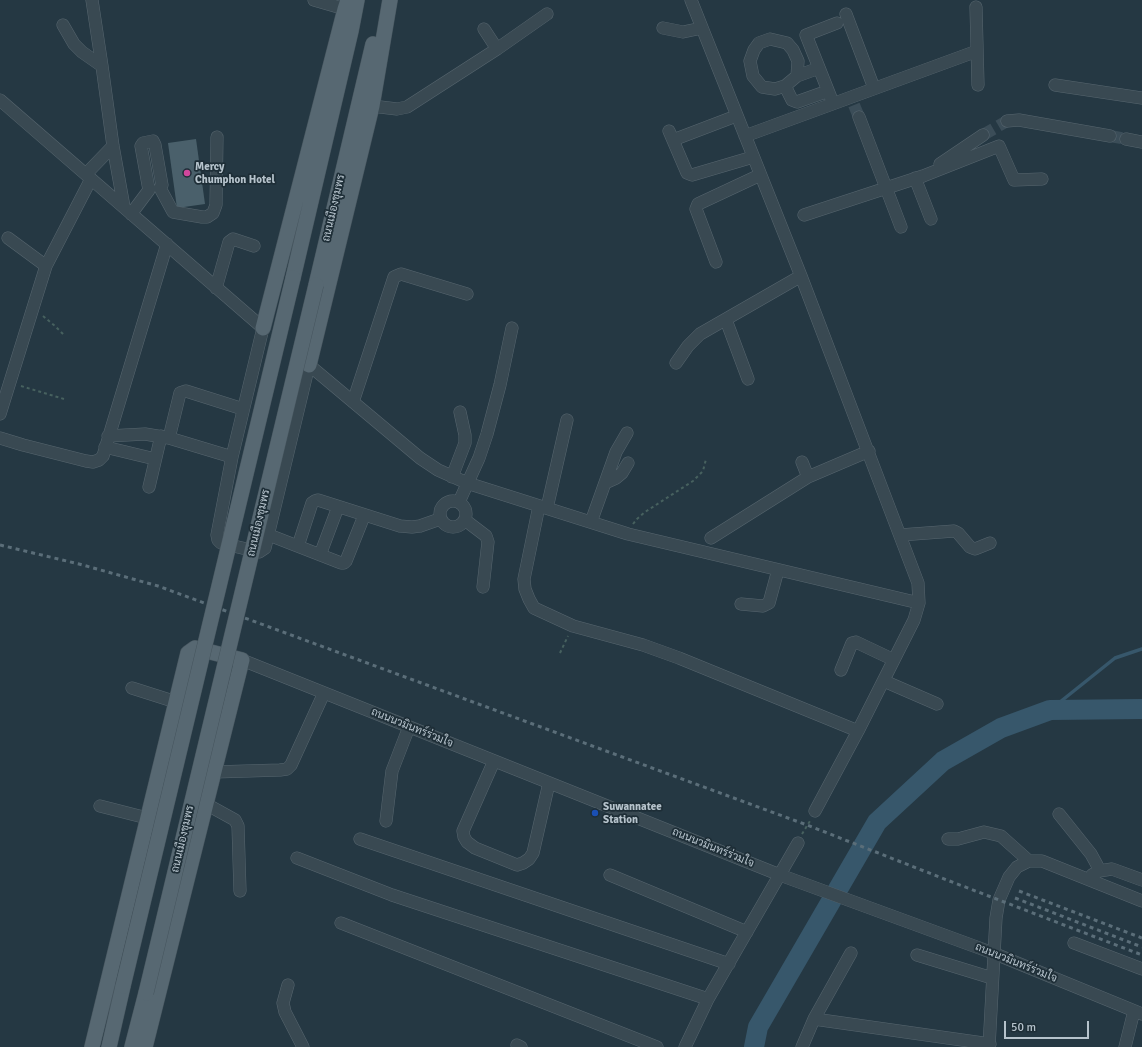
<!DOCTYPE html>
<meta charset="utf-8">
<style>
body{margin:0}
#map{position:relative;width:1142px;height:1047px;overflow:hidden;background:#253843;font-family:Signika,sans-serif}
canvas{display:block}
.scale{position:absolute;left:1004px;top:1021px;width:85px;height:18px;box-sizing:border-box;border:2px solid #b6c3cc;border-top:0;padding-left:5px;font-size:12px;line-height:14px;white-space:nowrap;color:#b6c3cc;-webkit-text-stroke:3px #1e2e37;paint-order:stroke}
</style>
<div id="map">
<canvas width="1142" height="1047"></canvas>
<div class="scale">50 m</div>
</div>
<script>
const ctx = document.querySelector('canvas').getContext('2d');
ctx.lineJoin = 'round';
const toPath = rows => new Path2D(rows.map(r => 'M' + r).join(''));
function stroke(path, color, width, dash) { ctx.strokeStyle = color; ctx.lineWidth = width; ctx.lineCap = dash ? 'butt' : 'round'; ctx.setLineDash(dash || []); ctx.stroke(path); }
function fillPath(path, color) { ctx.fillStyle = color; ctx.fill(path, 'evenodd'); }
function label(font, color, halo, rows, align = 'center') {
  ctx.font = font + ' Signika,Sarabun,sans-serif'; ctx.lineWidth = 3.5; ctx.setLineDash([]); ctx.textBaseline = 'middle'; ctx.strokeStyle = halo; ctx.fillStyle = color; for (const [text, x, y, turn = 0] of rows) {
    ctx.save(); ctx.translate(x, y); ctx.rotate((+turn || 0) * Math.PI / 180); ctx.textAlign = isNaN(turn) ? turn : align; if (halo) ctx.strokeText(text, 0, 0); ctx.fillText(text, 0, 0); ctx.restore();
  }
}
stroke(toPath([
 [1050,710,1115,658,1142,649]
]), '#37576b', 3.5);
stroke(toPath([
 [754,1047,758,1027,877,822,943,761,1001,728,1050,710,1142,709]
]), '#37576b', 20);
fillPath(toPath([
 [196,139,205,204,177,208,168,143]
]), '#4a606b');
stroke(toPath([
 [854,105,859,117],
 [983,135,1007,121],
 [1110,136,1126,139]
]), '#3b4d58', 12, [12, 6]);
const minor = toPath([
 [92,0,102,66,113,146,124,207],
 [314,0,345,9],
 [691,0,801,276,918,583,919,603,914,620,858,731,815,811],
 [976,7,978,85],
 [846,14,874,88],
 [63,25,74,44,82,52,102,66],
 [663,28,683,32,702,28],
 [484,29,497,49],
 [797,76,798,61,793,50,787,43,770,39,759,43,754,50,750,61,753,76,762,87,775,89,785,86,797,76,819,68],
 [1055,85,1142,98],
 [785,86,792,100,797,102,828,91],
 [0,100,263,328,232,457,217,535,218,540,221,543,259,552,265,548,309,365,420,458,438,470,467,483,628,534,919,603],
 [833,103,806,35,837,23],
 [372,106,397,109,407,107,497,49,547,14],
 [859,117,901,227],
 [1007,121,1019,120,1110,136],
 [669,131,687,173,692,175,753,157],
 [745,136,977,51],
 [1126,139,1142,142],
 [673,140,736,116],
 [940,164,983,135],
 [86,174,113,146],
 [915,178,931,219],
 [160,188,173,212,202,217,207,217,213,213,216,205,217,137],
 [131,214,149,190,141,146,143,143,153,141,155,145,162,185,160,188],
 [804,215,923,176,999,146,1014,180,1042,179],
 [8,238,46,266],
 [716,262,696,209,698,204,760,175],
 [216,288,229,242,233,239,254,246],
 [726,320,748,379],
 [676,363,688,346,700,334,801,276],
 [353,402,394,277,401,274,467,294],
 [0,414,46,266,91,179],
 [108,436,145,434,169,438,232,457],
 [0,438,23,445,86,461,93,462,99,460,103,456,167,244],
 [169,438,180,393,186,391,243,409],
 [105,447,155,459],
 [802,462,808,477],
 [452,477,465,443,465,435,460,412],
 [605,483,616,478,622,473,628,463],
 [149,487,161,436],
 '440 514a13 13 0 1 1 26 0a13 13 0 1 1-26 0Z',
 [459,502,479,458,487,434,500,385,512,328],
 [539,506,524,579,525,589,529,599,534,608,573,626,643,645,679,658,858,731],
 [547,508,567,420],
 [465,520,486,536,488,542,483,587],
 [591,522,616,452,627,433],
 [269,535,341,563,344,563,346,561,364,516],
 [900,535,954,531,958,533,970,547,975,549,990,543],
 [711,538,808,477,869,451],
 [298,546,312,503,315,501,318,500,400,526,412,527,420,526,440,519],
 [320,555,338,507],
 [741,604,763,606,769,603,778,570],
 [242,660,780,875,993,953,1142,1014],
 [841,670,852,643,856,642,894,660],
 [884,681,937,704],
 [132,688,176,702],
 [494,761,463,831,464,837,467,842,475,848,517,865,523,863,529,859,533,853,549,783],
 [214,772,280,770,287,769,291,765,324,693],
 [206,804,235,820,238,826,240,891],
 [100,806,147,818],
 [1059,814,1091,854,1097,865,1099,871],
 [386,821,392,771,409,727],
 [360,839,729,964],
 [948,839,958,839,984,832,1001,836,1029,861],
 [297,858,392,895,708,999],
 [610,875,747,932],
 [1092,875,1099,871,1112,869,1142,880],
 [341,923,657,1047],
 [1074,943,1142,969],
 [917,955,992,978],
 [288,985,283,1003,285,1012,303,1047],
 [814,1019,990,1044],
 [517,1045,521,1047],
 [685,1047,708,999,798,843],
 [802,1047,814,1019,851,953],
 [989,1047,996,918,999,900,1009,877,1017,867,1029,861,1042,861,1142,901],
 [1125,1047,1134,1011]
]);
const major = toPath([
 [293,278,351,31,357,0],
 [316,285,373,44],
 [263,328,345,9,348,0],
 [309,365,372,106,390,0],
 [92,1047,188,653,195,648,242,660,145,1047],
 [109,1047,123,986],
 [132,1047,146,993]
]);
stroke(minor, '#57666f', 13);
stroke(major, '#46555e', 16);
stroke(toPath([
 [43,316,55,326,65,336],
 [21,386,64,399],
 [633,524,637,519,645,512,693,481,703,471,706,459],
 [560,653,568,636],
 [802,834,810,821]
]), '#47615f', 2, [3, 3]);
stroke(minor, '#394952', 12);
stroke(major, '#576872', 15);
stroke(toPath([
 [0,545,79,564,158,586,807,825,947,880,1142,955],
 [1019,891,1142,938],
 [1015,898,1142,947]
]), '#5b6e79', 3, [4, 4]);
const majorBridge = toPath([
 [123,986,293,278],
 [146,993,316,285]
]);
stroke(majorBridge, '#46555e', 16, []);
stroke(majorBridge, '#576872', 15);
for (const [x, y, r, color] of [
 [187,173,4,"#d1479c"],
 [595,813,4,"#1a4fb4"]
]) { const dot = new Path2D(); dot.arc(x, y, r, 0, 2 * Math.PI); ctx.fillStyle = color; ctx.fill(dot); stroke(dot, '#1e2e37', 1.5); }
label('bold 11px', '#b6c3cc', '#1e2e37', [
 ["Mercy",195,167],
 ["Chumphon Hotel",195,180],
 ["Suwannatee",603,807],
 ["Station",603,820]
], 'left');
label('11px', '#b6c3cc', '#1e2e37', [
 ["ถนนเมืองชุมพร",334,208,-77],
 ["ถนนเมืองชุมพร",259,523,-77],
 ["ถนนนวมินทร์ร่วมใจ",412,728,22],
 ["ถนนเมืองชุมพร",183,839,-77],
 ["ถนนนวมินทร์ร่วมใจ",713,848,22],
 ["ถนนนวมินทร์ร่วมใจ",1016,963,22]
]);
</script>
